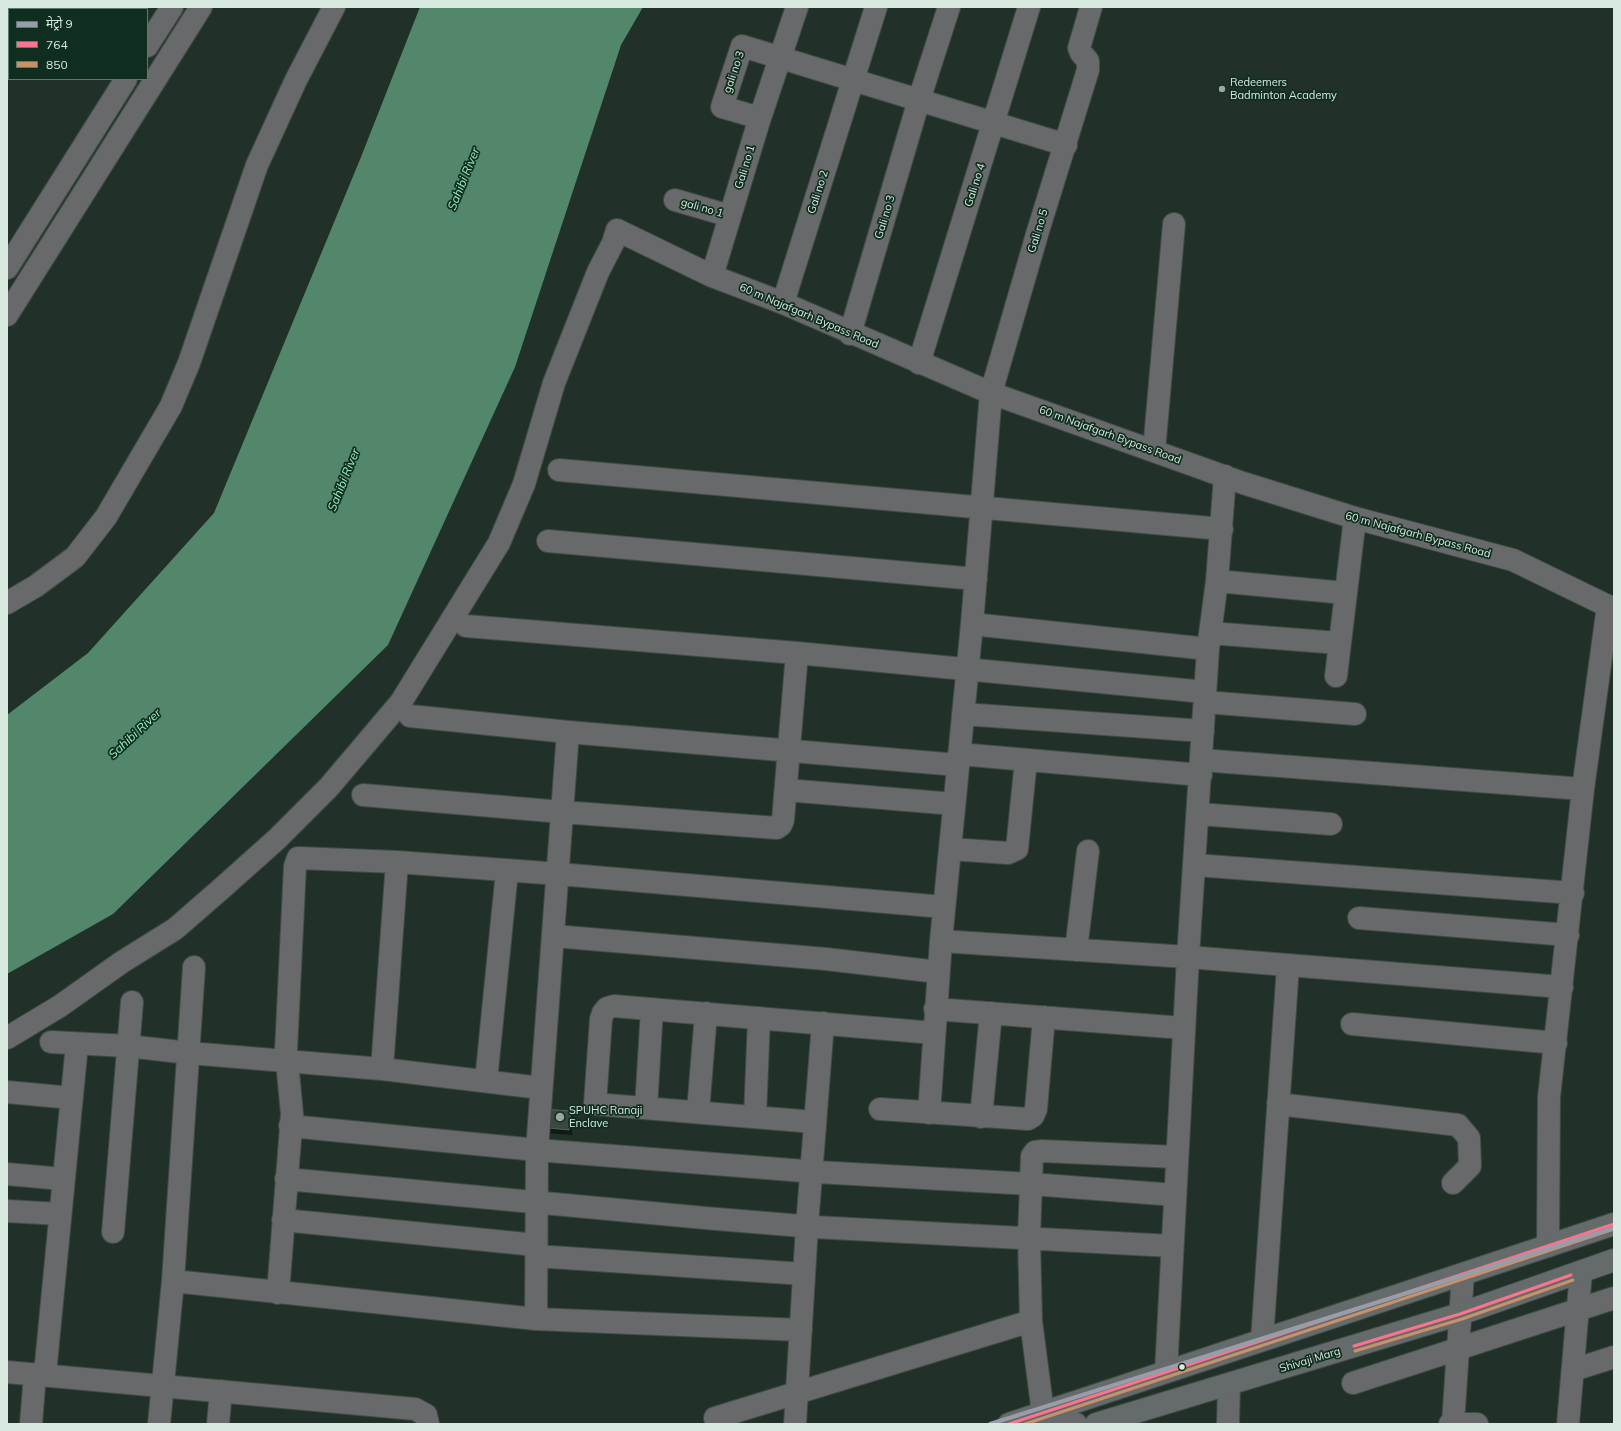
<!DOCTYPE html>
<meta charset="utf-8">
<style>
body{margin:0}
#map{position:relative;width:1621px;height:1431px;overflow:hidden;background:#213129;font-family:Mulish,"Noto Sans Devanagari",sans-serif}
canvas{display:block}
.frame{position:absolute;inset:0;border:8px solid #d8e9df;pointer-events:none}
.legend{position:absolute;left:8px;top:8px;width:140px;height:72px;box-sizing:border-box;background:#0f2e1f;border:1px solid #5f796c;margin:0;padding:5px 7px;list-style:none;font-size:12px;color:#d8e9df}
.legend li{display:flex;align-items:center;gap:8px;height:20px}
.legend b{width:20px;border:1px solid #5f796c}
</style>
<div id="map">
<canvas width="1621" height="1431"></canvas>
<div class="frame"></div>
<ul class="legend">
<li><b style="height:5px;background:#989daa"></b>मेट्रो 9</li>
<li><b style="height:5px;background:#fc738d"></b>764</li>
<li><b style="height:5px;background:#c7916a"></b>850</li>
</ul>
</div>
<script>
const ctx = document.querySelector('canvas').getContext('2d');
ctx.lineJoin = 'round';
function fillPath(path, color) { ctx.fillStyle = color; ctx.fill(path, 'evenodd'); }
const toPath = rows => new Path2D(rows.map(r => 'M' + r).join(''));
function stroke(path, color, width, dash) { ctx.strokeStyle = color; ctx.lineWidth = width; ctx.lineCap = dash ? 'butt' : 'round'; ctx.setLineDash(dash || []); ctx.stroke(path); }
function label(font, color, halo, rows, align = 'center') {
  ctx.font = font + ' Mulish,sans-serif'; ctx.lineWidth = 3.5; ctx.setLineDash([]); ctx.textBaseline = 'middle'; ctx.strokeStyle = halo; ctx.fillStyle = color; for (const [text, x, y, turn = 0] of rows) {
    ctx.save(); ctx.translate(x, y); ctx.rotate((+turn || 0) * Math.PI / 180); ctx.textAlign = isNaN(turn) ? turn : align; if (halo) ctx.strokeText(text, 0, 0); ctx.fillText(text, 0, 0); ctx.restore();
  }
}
fillPath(toPath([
 [420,7,643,7,621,45,515,367,388,645,113,914,7,974,7,715,88,653,214,513,361,157]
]), '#52876b');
fillPath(toPath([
 [570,1112,573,1117,572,1135,544,1133,541,1127]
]), '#0007');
const building = toPath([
 [541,1109,571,1111,569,1130,540,1127,541,1109]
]);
fillPath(building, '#3a4840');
stroke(building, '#55625b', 1);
const minor = toPath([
 [67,9,67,7],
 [109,9,109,7],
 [7,27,9,27],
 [147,46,172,7],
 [760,118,722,107,742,46,1066,145],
 [675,200,730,216],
 [7,268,126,79],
 [712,276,758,124,797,7],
 [783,303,876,7],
 [7,315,201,7],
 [850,334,919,100,949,7],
 [919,363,1029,7],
 [1154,451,1174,224],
 [559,470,1222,529],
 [548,541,976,579],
 [1217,581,1345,593],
 [7,603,36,586,75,557,106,517,171,406,189,363,257,165,296,80,334,7],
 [972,624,1208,649],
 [466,626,797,653,1205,692],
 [1210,633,1339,643],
 [1336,676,1355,518],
 [1205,702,1355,714],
 [963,714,1203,731],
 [410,716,568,732,958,765],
 [959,754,1201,775],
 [1201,760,1583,789],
 [786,790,954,804],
 [363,795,562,812,777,828,781,825,783,820,797,653],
 [1199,814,1331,824],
 [950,849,1008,853,1017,849,1026,760],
 [1195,865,1573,893],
 [1359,918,1568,935],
 [554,936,826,959,938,972],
 [941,941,1188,957,1562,987],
 [1076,950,1088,851],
 [935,1009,1183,1028],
 [1352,1024,1556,1043],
 [7,1038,60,1006,122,962,175,929,221,889,277,839,329,787,401,702,499,543,524,484,554,383,598,272,613,243,617,230,712,276,783,303,991,393,1243,483,1355,518,1513,560,1614,609],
 [51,1042,128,1046,189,1053,382,1069,541,1088],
 [382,1069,397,862],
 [486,1081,507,871],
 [7,1092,72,1098],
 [1278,1104,1458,1125,1469,1138,1470,1166,1453,1183],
 [646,1108,652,1009],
 [880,1109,1028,1119,1033,1116,1036,1109,1044,1017],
 [698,1112,706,1013],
 [929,1113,941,941,972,624,991,393,1038,231,1088,70,1088,61,1081,53,1079,48,1091,7],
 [755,1117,759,1018],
 [981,1117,991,1013],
 [814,1122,595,1104,601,1019,603,1013,607,1008,614,1006,934,1033],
 [290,1126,537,1150,817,1172,1031,1184,1175,1195],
 [7,1174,63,1179],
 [286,1179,705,1218,814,1227,1172,1246],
 [7,1211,60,1214],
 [283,1220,536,1245],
 [113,1232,132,1002],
 [1548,1246,1549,1097,1583,789,1608,606],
 [536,1256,804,1274],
 [173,1281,536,1319,801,1330],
 [278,1293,292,1114,286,1051,295,866,298,858,397,862,559,874,944,907],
 [536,1319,537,1150,568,732],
 [1262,1340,1288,966],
 [1573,1370,1614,1357],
 [7,1372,415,1409,426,1415,428,1424],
 [1166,1372,1188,957,1208,649,1217,581,1225,476],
 [45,1374,77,1044],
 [1353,1383,1614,1298],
 [715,1418,1031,1321],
 [31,1424,35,1374],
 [159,1424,173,1281,194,967],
 [218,1424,221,1391],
 [795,1424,807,1226,823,1023],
 [1076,1424,1055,1419,1043,1413,1031,1321,1029,1238,1032,1156,1035,1152,1042,1151,1176,1157],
 [1228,1424,1229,1385],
 [1450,1424,1477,1424],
 [1453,1424,1463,1274],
 [1568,1424,1581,1272]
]);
const major = toPath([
 [1009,1424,1614,1224],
 [1096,1424,1460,1314,1614,1260]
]);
stroke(minor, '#404d46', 24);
stroke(major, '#404d46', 24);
stroke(minor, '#67696a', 22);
stroke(major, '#656a6a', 22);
stroke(toPath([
 [1354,1346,1460,1314,1571,1275],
 [1009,1424,1614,1224]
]), '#fc738d', 3);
stroke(toPath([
 [1355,1351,1462,1319,1573,1280],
 [1025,1424,1614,1229]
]), '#c7916a', 3);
stroke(toPath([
 [990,1424,1614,1228]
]), '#989daa', 4);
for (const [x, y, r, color] of [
 [1222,89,4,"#98a99f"],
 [560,1117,5,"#98a99f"],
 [1182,1367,3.5,"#d8e9df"]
]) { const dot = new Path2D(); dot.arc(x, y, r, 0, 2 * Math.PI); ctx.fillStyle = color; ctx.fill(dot); stroke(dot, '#0f2e1f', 1.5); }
label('11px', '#d8e9df', '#0f2e1f', [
 ["gali no 3",734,72,-71],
 ["Gali no 1",745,167,-73],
 ["Gali no 4",975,185,-72],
 ["Gali no 2",818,192,-72],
 ["gali no 1",702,208,16],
 ["Gali no 3",885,217,-73],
 ["Gali no 5",1038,231,-73],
 ["60 m Najafgarh Bypass Road",809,316,23],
 ["60 m Najafgarh Bypass Road",1110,435,20],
 ["60 m Najafgarh Bypass Road",1418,535,15],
 ["Shivaji Marg",1310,1360,-17]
]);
label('11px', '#d8e9df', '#0f2e1f', [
 ["Redeemers",1230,83],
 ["Badminton Academy",1230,96],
 ["SPUHC Ranaji",569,1111],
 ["Enclave",569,1124]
], 'left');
label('italic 12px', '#9bf1c3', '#0f2e1f', [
 ["Sahibi River",464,179,-68],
 ["Sahibi River",344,480,-68],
 ["Sahibi River",135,734,-43]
]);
</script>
